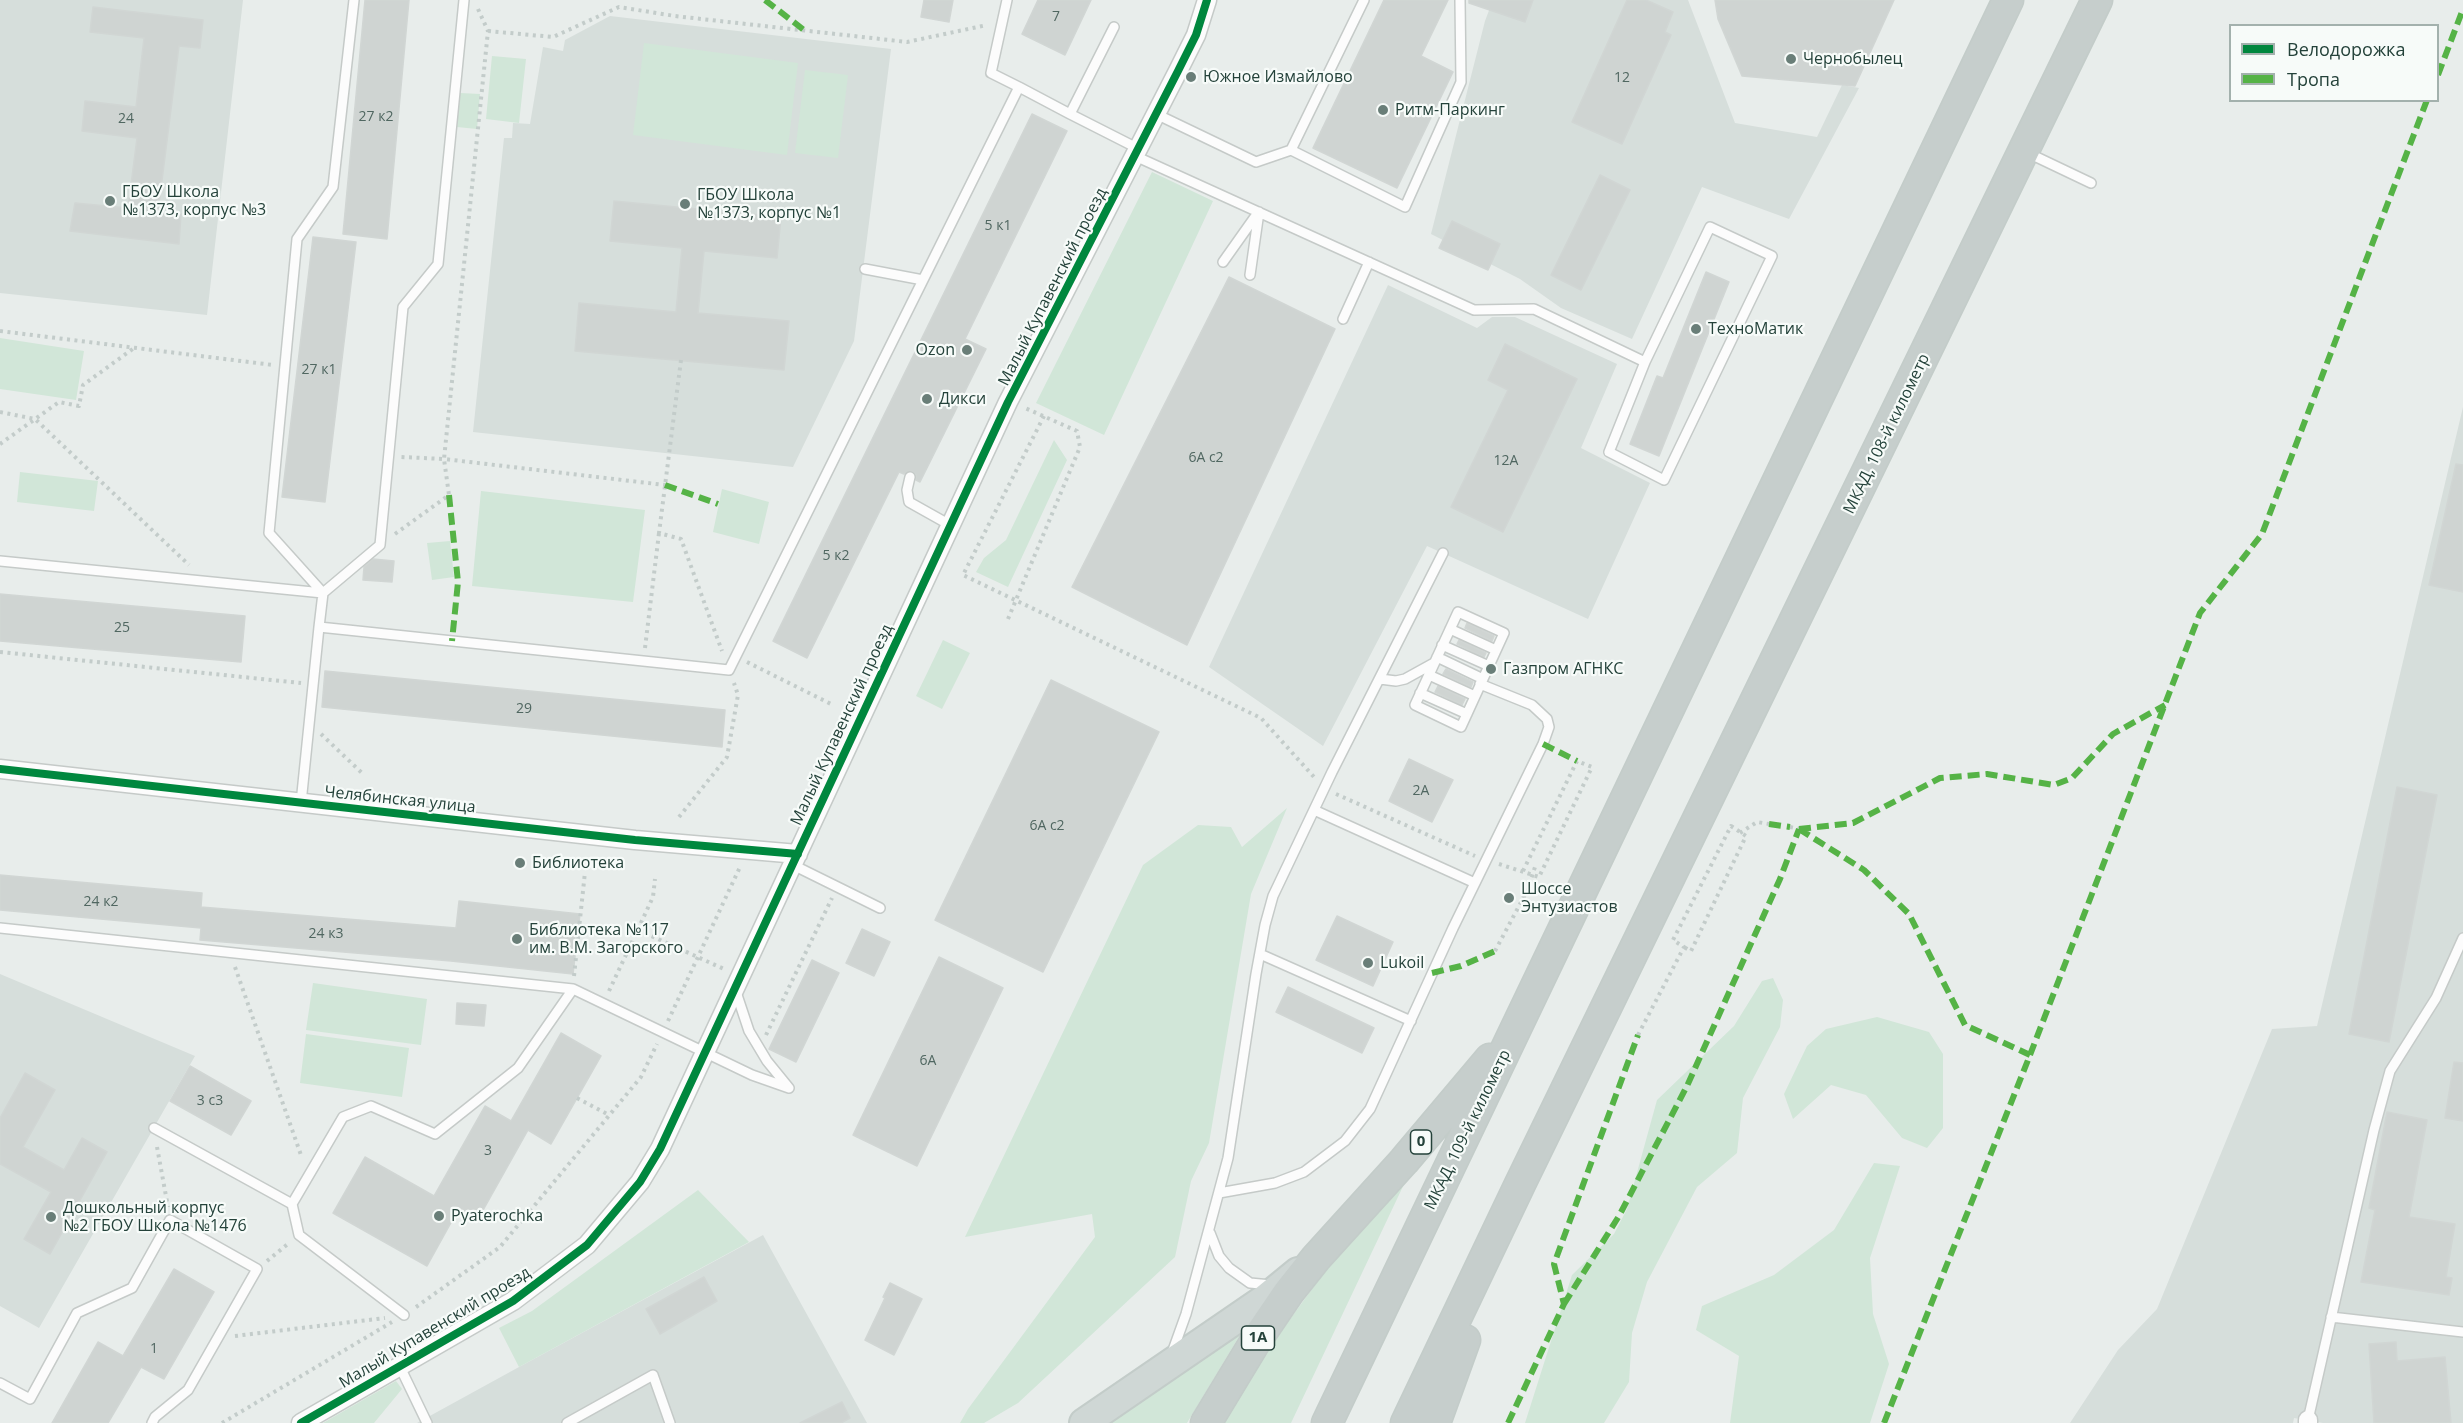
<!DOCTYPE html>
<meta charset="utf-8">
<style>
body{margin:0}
#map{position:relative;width:2463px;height:1423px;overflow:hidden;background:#e8edeb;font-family:"Open Sans",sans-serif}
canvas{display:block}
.legend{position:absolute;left:2229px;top:24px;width:210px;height:78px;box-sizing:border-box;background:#f7fbf9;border:2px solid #a3b1ad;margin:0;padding:8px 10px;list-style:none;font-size:18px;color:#24423a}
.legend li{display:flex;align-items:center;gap:12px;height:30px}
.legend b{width:30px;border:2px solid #a3b1ad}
</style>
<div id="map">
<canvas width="2463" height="1423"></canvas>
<ul class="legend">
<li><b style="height:8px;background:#00873e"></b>Велодорожка</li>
<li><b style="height:8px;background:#55b346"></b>Тропа</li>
</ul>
</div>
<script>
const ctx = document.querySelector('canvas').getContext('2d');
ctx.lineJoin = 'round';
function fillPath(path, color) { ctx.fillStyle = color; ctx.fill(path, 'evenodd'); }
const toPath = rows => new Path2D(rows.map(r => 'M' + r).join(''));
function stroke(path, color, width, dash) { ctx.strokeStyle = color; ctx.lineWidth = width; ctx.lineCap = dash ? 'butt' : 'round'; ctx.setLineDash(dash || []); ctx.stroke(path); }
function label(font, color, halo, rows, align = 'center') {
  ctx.font = font + ' "Open Sans",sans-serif'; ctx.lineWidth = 4.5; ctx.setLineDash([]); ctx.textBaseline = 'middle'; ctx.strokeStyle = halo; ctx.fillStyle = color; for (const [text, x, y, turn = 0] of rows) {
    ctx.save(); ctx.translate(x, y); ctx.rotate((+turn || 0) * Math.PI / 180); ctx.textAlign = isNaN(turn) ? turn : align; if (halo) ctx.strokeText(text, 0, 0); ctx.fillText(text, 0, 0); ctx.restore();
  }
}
fillPath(toPath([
 [0,0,243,0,207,315,0,293],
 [1493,0,1688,0,1735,123,1817,137,1842,85,1859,88,1789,219,1702,187,1632,339,1561,308,1520,279,1431,234,1485,21],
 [610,16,891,49,854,341,793,467,473,432,504,138,512,138,513,123,530,124,543,47,563,51,565,40],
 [1388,285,1477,328,1492,317,1515,317,1617,364,1581,448,1650,483,1588,619,1427,546,1323,746,1209,667],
 [2463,407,2463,1423,2323,1423,2294,1418,2293,1423,2070,1423,2118,1350,2157,1309,2272,1029,2317,1026],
 [0,974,195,1056,39,1328,0,1306],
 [763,1235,867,1423,417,1423,519,1367]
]), '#d6dedb');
fillPath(toPath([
 [644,43,798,63,787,155,633,135],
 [492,56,526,59,519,123,486,119],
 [805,70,848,75,838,158,795,153],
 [460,93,480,94,477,129,457,127],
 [1152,172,1213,201,1104,435,1036,403],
 [0,338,84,351,76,400,0,389],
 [1054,440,1067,460,1008,587,976,572,984,558,1006,540],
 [20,472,98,481,94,511,17,502],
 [722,489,769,502,759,544,713,532],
 [481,491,645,510,633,602,472,586],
 [450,541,454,577,432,580,427,543],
 [943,640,970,653,942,709,916,696],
 [1287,808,1251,894,1209,1143,1191,1181,1175,1257,1018,1403,984,1423,960,1423,968,1409,1095,1237,1092,1214,965,1237,1143,865,1198,825,1231,827,1242,847],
 [1773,978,1783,1000,1780,1027,1743,1098,1737,1153,1697,1187,1647,1282,1632,1333,1629,1382,1604,1423,1525,1423,1572,1275,1614,1234,1627,1209,1657,1100,1734,1026,1762,981],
 [313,983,427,999,421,1045,306,1030],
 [1877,1017,1929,1032,1943,1054,1943,1128,1927,1148,1902,1138,1866,1095,1831,1085,1793,1119,1784,1094,1807,1046,1826,1029],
 [306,1034,409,1048,402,1097,300,1083],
 [1874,1163,1900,1166,1870,1258,1873,1314,1889,1364,1870,1423,1730,1423,1739,1356,1696,1330,1702,1306,1774,1275,1834,1230],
 [1406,1180,1291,1423,1222,1423,1269,1348,1331,1263],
 [698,1190,749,1242,519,1367,499,1328,532,1311],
 [1240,1335,1187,1423,1101,1423,1227,1340],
 [396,1381,402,1389,374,1423,323,1423]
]), '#d1e6d8');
const building = toPath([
 [365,0,409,0,387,239,343,234,365,0],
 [924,0,953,0,949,22,921,17,924,0],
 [1038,0,1091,0,1065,55,1022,34,1038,0],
 [1384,0,1448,0,1421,56,1453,72,1397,188,1313,148,1384,0],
 [1469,0,1533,0,1525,22,1469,3,1469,0],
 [1627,0,1646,0,1673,12,1665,32,1671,35,1622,144,1572,122,1627,0],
 [1715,0,1894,0,1855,86,1742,76,1718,19,1715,0],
 [93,7,203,20,200,48,179,46,158,212,181,214,179,244,70,231,75,203,128,208,137,138,82,131,85,101,136,107,144,38,90,32,93,7],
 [1032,114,1067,131,965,339,986,349,920,482,916,480,916,474,912,471,904,474,899,472,807,658,773,641,1032,114],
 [1600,175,1630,190,1581,290,1551,275,1600,175],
 [614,201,781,217,777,258,704,251,698,313,789,321,784,370,575,351,579,303,676,312,682,248,610,241,614,201],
 [1452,221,1500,244,1488,270,1439,248,1452,221],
 [313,237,356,242,325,502,282,497,313,237],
 [1706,272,1729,282,1659,456,1630,444,1657,376,1663,378,1706,272],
 [1229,277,1335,329,1187,645,1072,587,1229,277],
 [1505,344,1577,379,1503,532,1451,507,1508,390,1488,380,1505,344],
 [2456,464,2463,465,2463,592,2429,585,2456,464],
 [373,559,394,561,392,582,363,580,364,567,373,559],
 [0,594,245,616,241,662,0,641,0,594],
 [1467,623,1494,636,1492,641,1465,628,1467,623],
 [1459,640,1486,653,1484,657,1457,644,1459,640],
 [1446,669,1473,682,1471,687,1443,674,1446,669],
 [325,671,725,710,722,747,322,707,325,671],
 [1051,680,1159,732,1043,972,935,920,1051,680],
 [1438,686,1465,699,1462,705,1435,692,1438,686],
 [1409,759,1453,780,1432,822,1389,801,1409,759],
 [2397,787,2437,795,2389,1042,2349,1034,2397,787],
 [0,875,202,893,201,907,456,928,459,901,580,914,573,974,451,961,200,940,201,928,0,910,0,875],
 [1337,916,1393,942,1373,986,1316,960,1337,916],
 [862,929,890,942,874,976,846,963,862,929],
 [939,957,1003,988,917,1166,853,1135,939,957],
 [812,960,839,973,796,1062,769,1049,812,960],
 [1288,987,1374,1028,1362,1053,1276,1012,1288,987],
 [457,1003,486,1005,484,1026,456,1024,457,1003],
 [561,1033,601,1056,551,1144,528,1130,477,1221,458,1210,427,1266,333,1213,365,1157,434,1196,485,1106,511,1121,561,1033],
 [2454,1062,2463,1063,2463,1121,2445,1118,2454,1062],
 [190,1066,251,1101,231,1135,170,1101,190,1066],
 [25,1073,55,1090,23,1147,64,1170,82,1138,107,1152,50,1254,24,1239,51,1192,0,1164,0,1118,25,1073],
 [2387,1112,2427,1120,2409,1217,2455,1224,2446,1277,2452,1278,2449,1295,2361,1282,2375,1210,2369,1208,2387,1112],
 [174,1269,214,1292,164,1379,141,1367,108,1423,52,1423,98,1342,123,1356,174,1269],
 [704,1277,717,1301,660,1334,646,1309,704,1277],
 [890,1283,922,1299,894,1355,865,1340,885,1298,883,1297,890,1283],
 [2396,1342,2397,1361,2445,1357,2451,1423,2374,1423,2369,1344,2396,1342],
 [842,1402,850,1418,841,1423,800,1423,842,1402]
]);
fillPath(building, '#cfd4d2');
stroke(building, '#d1d6d4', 1.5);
const service = toPath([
 [1114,27,1070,114,1139,149],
 [1019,87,1070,114],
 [1156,114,1256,162,1291,150,1364,0],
 [1291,150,1405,207,1461,82,1460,0],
 [2028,153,2091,183],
 [1135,156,1474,310,1534,309,1645,362,1710,227,1772,256,1664,480,1609,452,1645,362],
 [1223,262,1257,214],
 [865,269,923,280],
 [1250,275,1259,212],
 [1343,319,1369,262],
 [910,477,907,490,909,502,950,525],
 [0,561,323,593],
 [323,593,269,533,297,239,333,187,354,0],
 [1458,612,1504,633,1461,727,1415,705,1458,612],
 [319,627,323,593,380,545,403,307,438,264,464,0],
 [1450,629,1496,650],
 [1442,645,1489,666],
 [1437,657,1483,679],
 [1429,675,1475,696],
 [1380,679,1396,681,1405,679,1434,663],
 [1420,693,1467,714],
 [301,803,319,627,729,670,1019,87,991,73,1007,0],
 [1314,810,1475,883],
 [793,865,880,908],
 [0,928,573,989,752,1075,789,1088],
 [1260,954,1411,1021],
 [736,992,749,1031,767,1061,789,1088],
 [154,1128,292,1204],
 [1219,1193,1275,1183,1304,1172,1345,1141,1370,1109,1453,928,1543,744,1549,727,1547,719,1532,705,1480,684],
 [1210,1233,1219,1256,1229,1268,1250,1283,1271,1285],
 [404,1315,299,1235,292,1204,343,1117,371,1106,435,1134,518,1068,573,989],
 [2331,1317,2463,1332],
 [1172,1353,1186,1314,1228,1158,1256,974,1265,925,1273,896,1332,772,1443,553],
 [400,1367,427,1423],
 [0,1383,30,1399,77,1313,132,1288,170,1220,257,1269,188,1390,155,1417,152,1423],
 [2308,1420,2374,1130,2390,1071,2436,998,2463,938],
 [567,1423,653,1375,670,1423]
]);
const minor = toPath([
 [0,769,635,840,798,854],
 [301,1423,513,1301,587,1245,640,1182,660,1149,1008,402,1178,71,1196,35,1207,0],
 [2308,1423,2308,1420]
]);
const primary = toPath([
 [1084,1423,1265,1299,1298,1272]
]);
const trunk = toPath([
 [1206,1423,1255,1342,1289,1292,1316,1258,1404,1161,1490,1059],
 [1327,1423,2008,0],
 [1406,1423,1521,1182,2097,0],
 [1435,1423,1465,1340]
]);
stroke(service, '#c5cac8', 12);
stroke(minor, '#c5cac8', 21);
stroke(primary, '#c3ccc9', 32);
stroke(trunk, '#c3ccc9', 33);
stroke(toPath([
 [478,9,488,31,444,459,665,485],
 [488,31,553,37,619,7,675,16,907,42,987,25],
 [0,331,273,365],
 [681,360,659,533,681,539,722,651],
 [0,412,35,419,189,565],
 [1044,416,963,575,1261,718,1314,777],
 [0,444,59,402,79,406,83,385,134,348],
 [395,534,449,495,444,459,401,457],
 [1008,619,1080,447,1077,431,1025,408],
 [645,648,659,533],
 [0,652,301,683],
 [747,662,833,705],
 [321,734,362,773],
 [1336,794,1475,856],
 [679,817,727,757,738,695,734,683],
 [1790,827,1799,829],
 [1740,833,1757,822,1769,824],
 [1499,864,1539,877,1592,767,1577,761,1523,871],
 [638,930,724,969],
 [1495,951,1527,891,1535,867],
 [235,967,302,1158],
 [574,976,585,872],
 [609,991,653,897,655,879],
 [668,1021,740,867],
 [766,1035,832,898],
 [1638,1035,1684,947,1673,940,1731,826,1746,836,1691,951,1684,947],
 [577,1098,609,1115],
 [157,1147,168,1207],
 [267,1261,289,1243],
 [416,1307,500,1247,641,1077,657,1044],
 [235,1336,385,1318],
 [222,1423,392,1322]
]), '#c3ccca', 4, [3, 4.5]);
stroke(service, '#fcfcfc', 9);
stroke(minor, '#fcfcfc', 18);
stroke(primary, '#cfd7d5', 28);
stroke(trunk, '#c6cecc', 30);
stroke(toPath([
 [765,0,804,30],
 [2438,75,2463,9],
 [665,485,718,504],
 [449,495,458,582,452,641],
 [1543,744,1577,761],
 [1769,824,1790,827],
 [1799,829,1853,823,1940,778,1987,774,2054,785,2072,778,2113,734,2165,705],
 [1799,829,1864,870,1909,914,1965,1025,2030,1055],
 [1432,973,1461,966,1495,951],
 [1564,1304,1619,1216,1687,1086,1780,879,1799,829],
 [1508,1423,1564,1304,1554,1264,1638,1035],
 [1884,1423,2030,1055,2200,613,2262,534,2427,100]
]), '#55b346', 6, [12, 6]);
stroke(toPath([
 [0,769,635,840,798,854],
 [301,1423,513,1301,587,1245,640,1182,660,1149,1008,402,1178,71,1196,35,1207,0]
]), '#00873e', 8);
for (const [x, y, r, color] of [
 [1791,59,6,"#697e78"],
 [1191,77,6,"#697e78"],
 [1383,110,6,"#697e78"],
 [110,201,6,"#697e78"],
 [685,204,6,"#697e78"],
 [1696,329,6,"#697e78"],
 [967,350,6,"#697e78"],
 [927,399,6,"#697e78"],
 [1491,669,6,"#697e78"],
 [520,863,6,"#697e78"],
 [1509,898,6,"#697e78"],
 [517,939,6,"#697e78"],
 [1368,963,6,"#697e78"],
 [439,1216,6,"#697e78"],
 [51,1217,6,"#697e78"]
]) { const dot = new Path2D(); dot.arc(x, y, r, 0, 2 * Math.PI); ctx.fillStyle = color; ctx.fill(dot); stroke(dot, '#f7fbf9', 2); }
label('14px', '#506761', null, [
 ["7",1056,17],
 ["12",1622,78],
 ["27 к2",376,117],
 ["24",126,119],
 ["5 к1",998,226],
 ["27 к1",319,370],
 ["6A c2",1206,458],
 ["12А",1506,461],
 ["5 к2",836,556],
 ["25",122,628],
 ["29",524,709],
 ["2А",1421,791],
 ["6А с2",1047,826],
 ["24 к2",101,902],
 ["24 к3",326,934],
 ["6А",928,1061],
 ["3 с3",210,1101],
 ["3",488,1151],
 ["1",154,1349]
]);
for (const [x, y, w] of [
 [1421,1142,21],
 [1258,1338,33]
]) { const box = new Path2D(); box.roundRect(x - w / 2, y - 12, w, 24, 4.5); ctx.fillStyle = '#f7fbf9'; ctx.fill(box); stroke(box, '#24423a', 1.5); }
label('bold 15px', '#24423a', null, [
 ["0",1421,1142],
 ["1A",1258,1338]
]);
label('16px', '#24423a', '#f7fbf9', [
 ["Чернобылец",1803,59],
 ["Южное Измайлово",1203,77],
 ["Ритм-Паркинг",1395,110],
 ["ГБОУ Школа",122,192],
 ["№1373, корпус №3",122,210],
 ["ГБОУ Школа",697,195],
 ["№1373, корпус №1",697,213],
 ["ТехноМатик",1708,329],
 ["Ozon",955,350,"right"],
 ["Дикси",939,399],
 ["Газпром АГНКС",1503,669],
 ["Библиотека",532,863],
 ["Шоссе",1521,889],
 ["Энтузиастов",1521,907],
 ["Библиотека №117",529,930],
 ["им. В.М. Загорского",529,948],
 ["Lukoil",1380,963],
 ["Дошкольный корпус",63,1208],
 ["№2 ГБОУ Школа №1476",63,1226],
 ["Pyaterochka",451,1216]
], 'left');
label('16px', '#24423a', '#f7fbf9', [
 ["Малый Купавенский проезд",1053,287,-63],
 ["МКАД, 108-й километр",1887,434,-64],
 ["Малый Купавенский проезд",842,725,-65],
 ["Челябинская улица",400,800,6],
 ["МКАД, 109-й километр",1468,1130,-64],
 ["Малый Купавенский проезд",435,1328,-31]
]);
</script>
